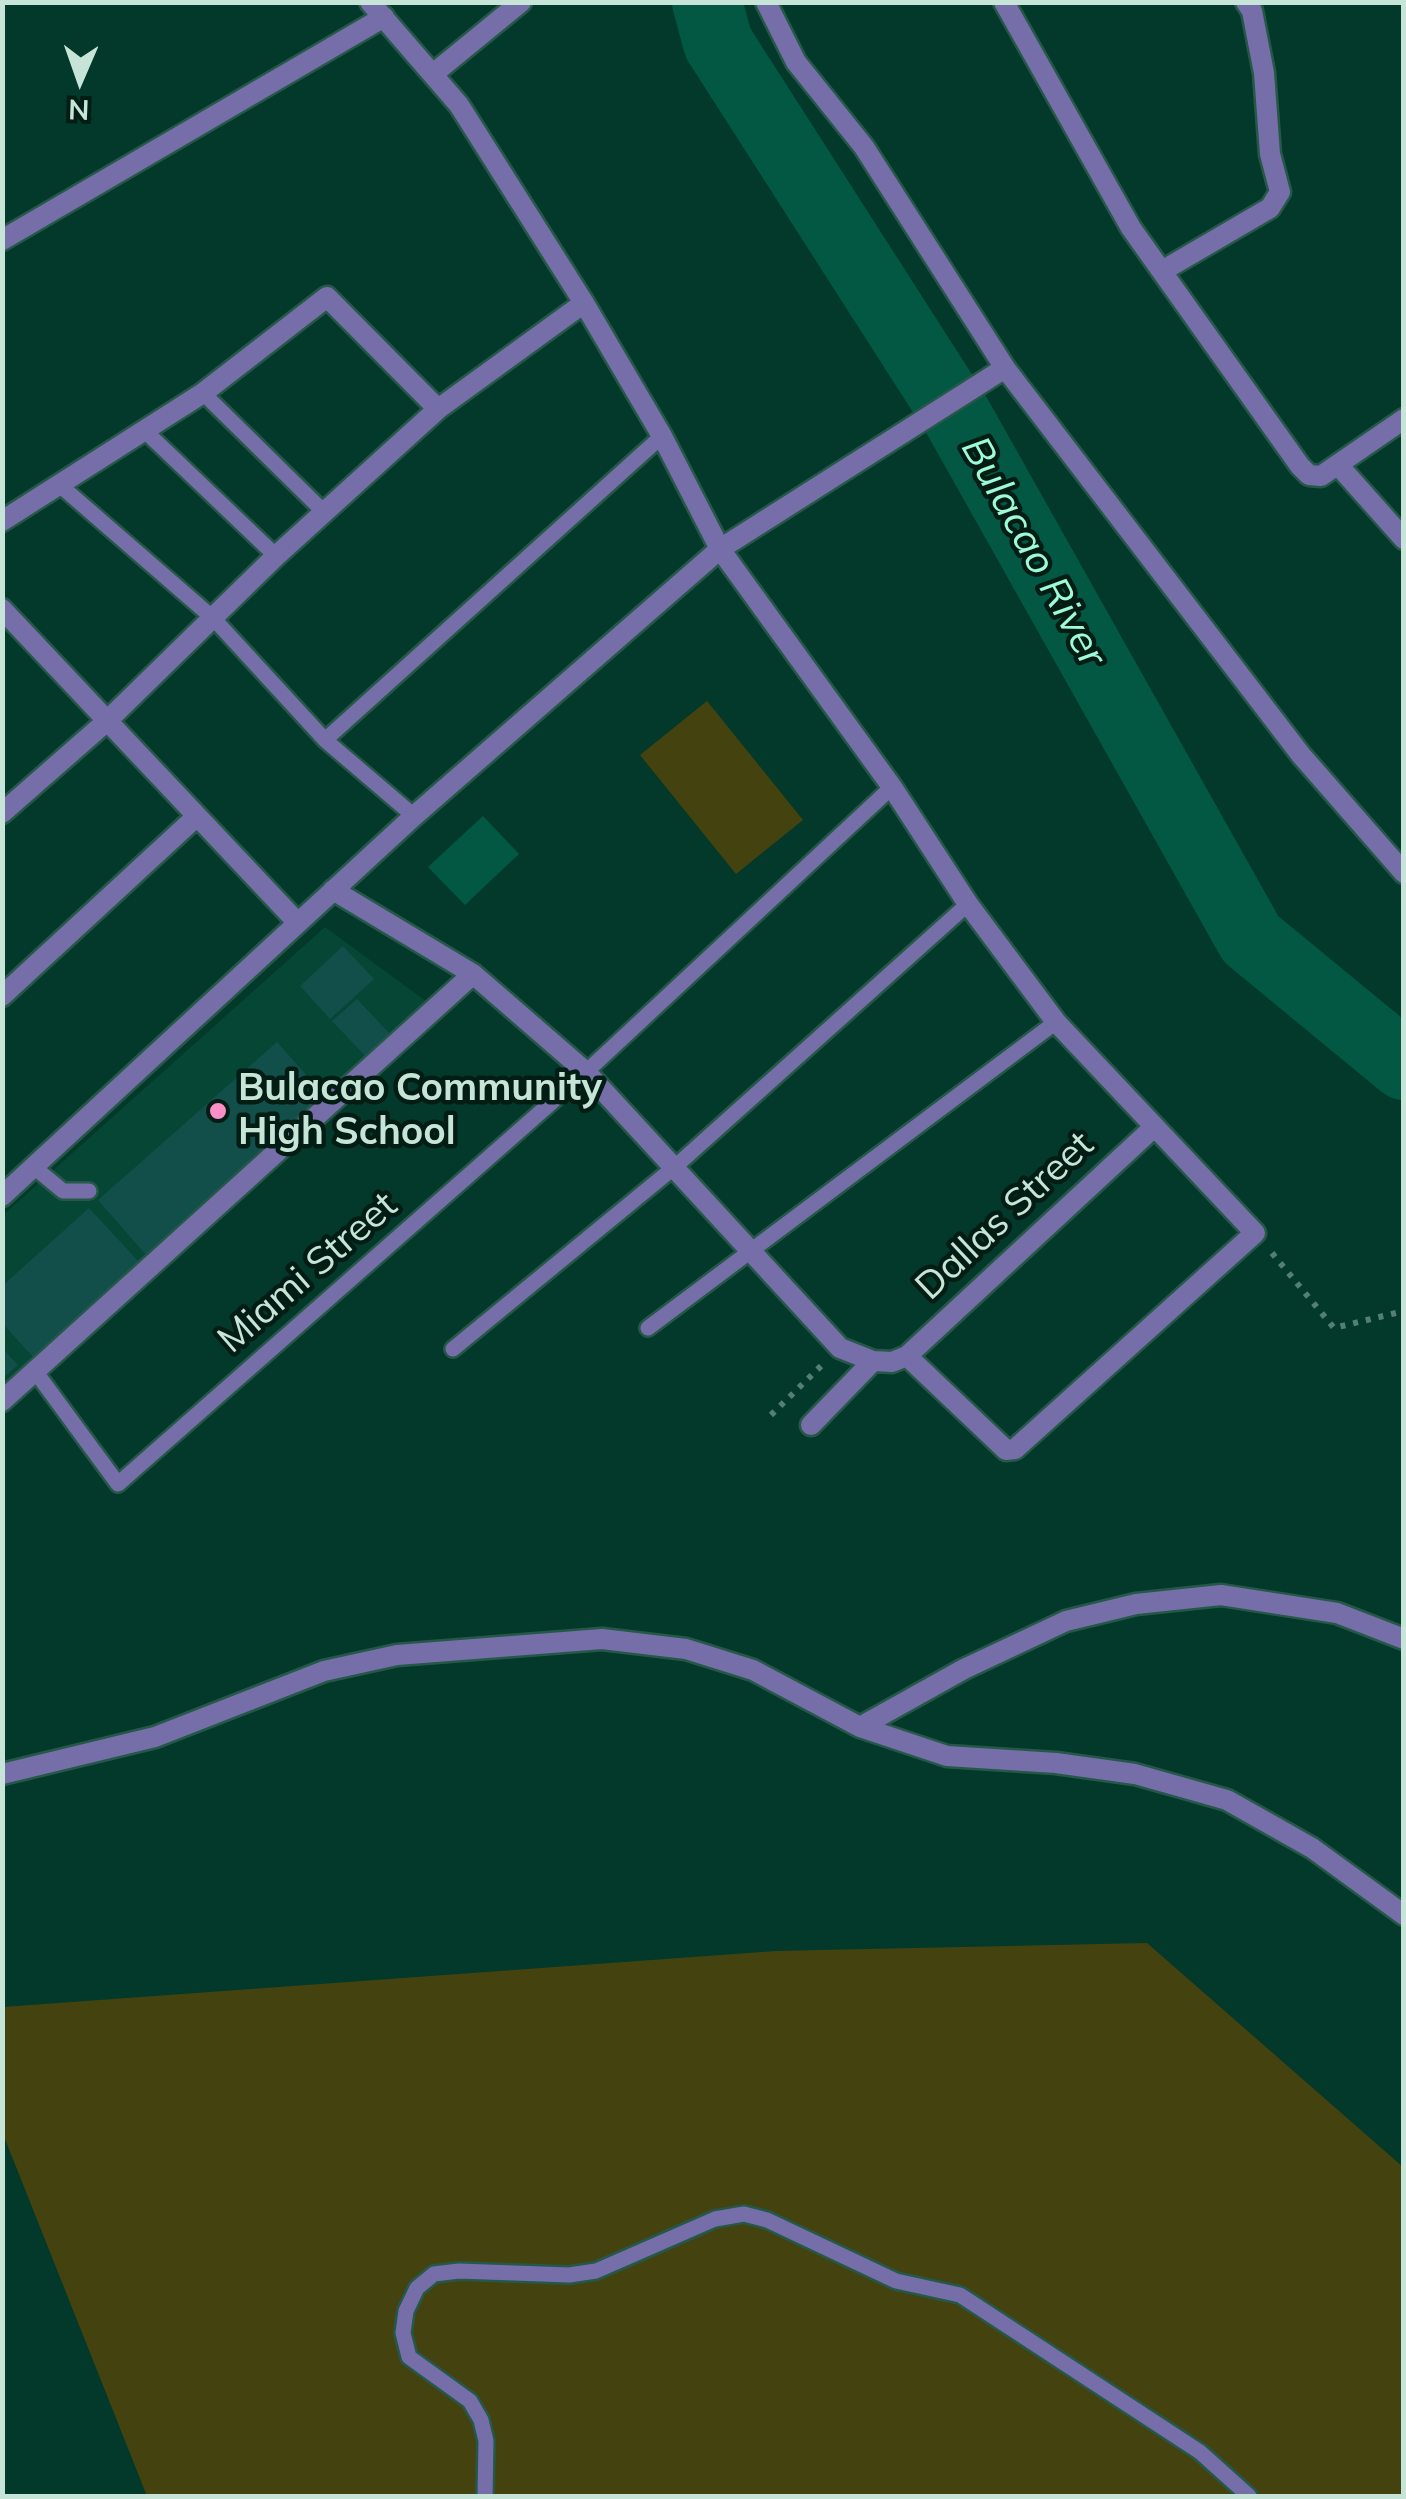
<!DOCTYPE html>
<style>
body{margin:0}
#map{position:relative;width:1406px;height:2499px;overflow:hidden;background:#03392a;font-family:Mulish,sans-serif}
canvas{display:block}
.frame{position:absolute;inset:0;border:5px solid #c6e5d8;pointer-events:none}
.north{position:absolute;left:30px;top:30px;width:100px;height:100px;-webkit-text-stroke:8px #031d14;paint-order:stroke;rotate:182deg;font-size:28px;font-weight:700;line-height:40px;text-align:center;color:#c6e5d8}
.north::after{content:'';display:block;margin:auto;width:35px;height:45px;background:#c6e5d8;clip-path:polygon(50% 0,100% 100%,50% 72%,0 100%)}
</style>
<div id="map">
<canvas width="1406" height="2499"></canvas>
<div class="frame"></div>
<div class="north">N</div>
</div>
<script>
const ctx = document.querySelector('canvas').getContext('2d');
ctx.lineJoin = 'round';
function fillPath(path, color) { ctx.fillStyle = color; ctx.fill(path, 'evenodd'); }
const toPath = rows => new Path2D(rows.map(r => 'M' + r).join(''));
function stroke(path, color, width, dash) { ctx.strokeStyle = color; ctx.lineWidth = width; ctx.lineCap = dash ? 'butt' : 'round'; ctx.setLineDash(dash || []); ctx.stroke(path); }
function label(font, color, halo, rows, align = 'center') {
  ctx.font = font + ' Mulish,sans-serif'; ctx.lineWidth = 9; ctx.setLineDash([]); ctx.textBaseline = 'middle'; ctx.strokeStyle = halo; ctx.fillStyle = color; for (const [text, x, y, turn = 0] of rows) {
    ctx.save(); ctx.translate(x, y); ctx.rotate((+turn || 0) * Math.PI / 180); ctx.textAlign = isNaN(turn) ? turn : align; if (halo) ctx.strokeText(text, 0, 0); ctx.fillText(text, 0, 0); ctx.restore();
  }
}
fillPath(toPath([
 [325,927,434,1007,3,1394,2,1216]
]), '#054635');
fillPath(toPath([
 [707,701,803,820,736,874,640,755],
 [1147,1943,1403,2167,1403,2496,147,2496,3,2134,3,2007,776,1951]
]), '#44430f');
fillPath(toPath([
 [483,816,519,854,465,905,428,867]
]), '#025842');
stroke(toPath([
 [707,2,718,43,957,416,1251,939,1404,1065]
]), '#025842', 70);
fillPath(toPath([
 [343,946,374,979,330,1019,300,986],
 [357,999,394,1038,370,1061,332,1021],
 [277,1042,326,1097,146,1255,98,1200],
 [89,1208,141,1264,35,1359,2,1323,2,1286],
 [2,1348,18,1365,2,1379]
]), '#124e4a');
const service = toPath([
 [203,393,325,513],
 [145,431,276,556],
 [62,487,214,619,325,740,414,816],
 [325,740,662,436],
 [35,1168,63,1191,89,1191],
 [648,1328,1056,1022],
 [453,1349,677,1165,968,904],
 [35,1371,118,1484,586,1072,892,787],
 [485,2496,486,2441,481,2420,470,2401,409,2357,403,2333,406,2311,417,2288,434,2274,459,2271,569,2275,596,2271,715,2219,744,2214,767,2220,896,2281,960,2295,1200,2452,1249,2496]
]);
const minor = toPath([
 [370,2,459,105,584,303,662,436,720,549,892,787,968,904,1056,1022,1255,1233,1015,1449,1006,1450,907,1356],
 [766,2,796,62,864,147,1005,368,1301,755,1404,873],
 [1004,2,1131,228,1300,466,1309,475,1321,476,1404,419],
 [433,74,521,2],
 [2,240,384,17],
 [1162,271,1270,208,1280,192,1270,154,1264,73,1252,11,1246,2],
 [1339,466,1404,539],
 [2,521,203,393,327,297,438,409],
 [2,609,297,922],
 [2,813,107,721,276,556,438,409,584,303],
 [333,890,473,974,586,1072,840,1348,873,1361,892,1362,907,1356,1152,1129],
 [2,996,196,817],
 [2,1196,414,816,720,549,1005,368],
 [2,1401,473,974],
 [811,1425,873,1361],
 [860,1727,964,1669,1066,1621,1136,1604,1221,1595,1337,1613,1404,1639],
 [2,1774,155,1737,324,1671,397,1655,602,1639,686,1649,753,1670,860,1727,947,1756,1056,1763,1135,1774,1227,1800,1312,1848,1404,1915]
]);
stroke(service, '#265849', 20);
stroke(minor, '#265849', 25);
stroke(toPath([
 [1272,1253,1334,1328,1404,1311],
 [771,1415,821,1366]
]), '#538072', 6, [5, 8]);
stroke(service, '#756ea8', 15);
stroke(minor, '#756ea8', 20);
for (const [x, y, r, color] of [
 [218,1111,10,"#fa8fc7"]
]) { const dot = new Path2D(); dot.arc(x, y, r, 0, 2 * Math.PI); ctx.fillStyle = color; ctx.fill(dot); stroke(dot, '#031d14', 4); }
label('bold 38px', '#c6e5d8', '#031d14', [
 ["Bulacao Community",238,1089],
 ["High School",238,1133]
], 'left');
label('38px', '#c6e5d8', '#031d14', [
 ["Dallas Street",1005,1216,-43],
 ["Miami Street",308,1273,-41]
]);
label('italic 40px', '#9ffad8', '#031d14', [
 ["Bulacao River",1033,552,61]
]);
</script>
